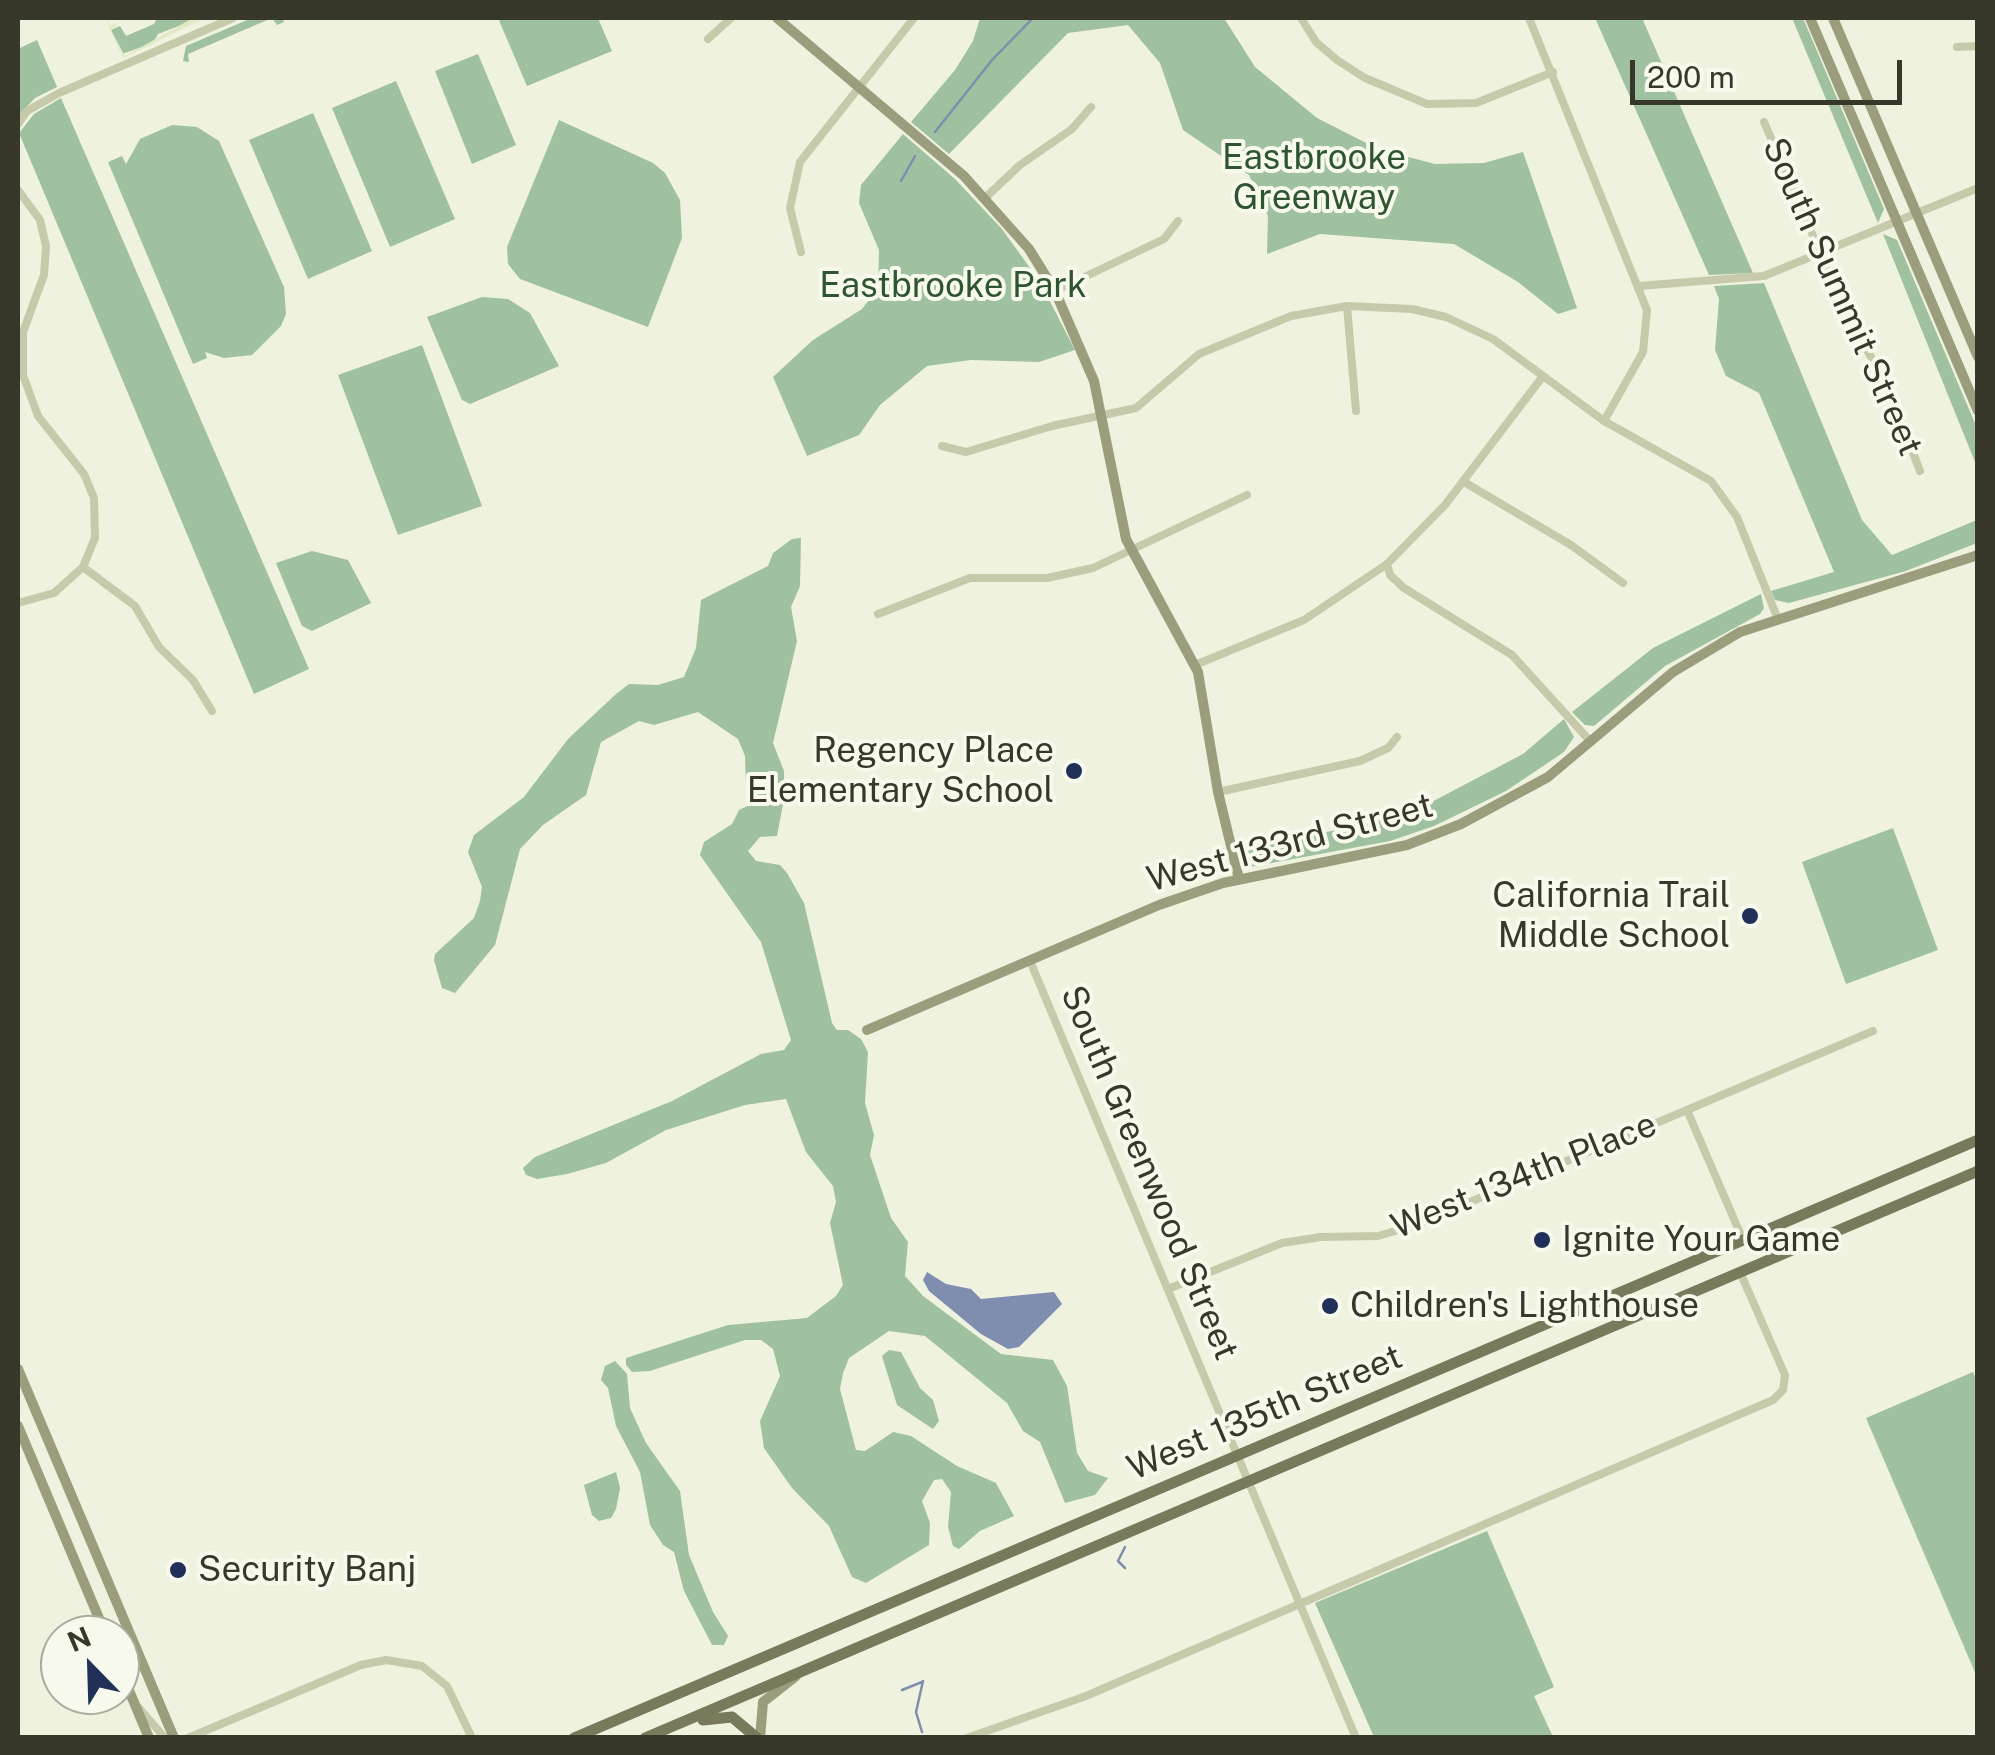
<!DOCTYPE html>
<style>
body{margin:0}
#map{position:relative;width:1995px;height:1755px;overflow:hidden;background:#eef2df;font-family:"Public Sans",sans-serif}
canvas{display:block}
.frame{position:absolute;inset:0;border:20px solid #38382a;pointer-events:none}
.north{position:absolute;left:40px;top:1615px;width:100px;height:100px;box-sizing:border-box;background:#f7f9ec;border:2px solid #abac9e;border-radius:50%;rotate:337deg;font-size:28px;font-weight:700;line-height:40px;text-align:center;color:#38382a}
.north::after{content:'';display:block;margin:auto;width:35px;height:45px;background:#213058;clip-path:polygon(50% 0,100% 100%,50% 72%,0 100%)}
.scale{position:absolute;left:1630px;top:60px;width:272px;height:45px;box-sizing:border-box;border:5px solid #38382a;border-top:0;padding-left:12px;font-size:30px;line-height:35px;white-space:nowrap;color:#38382a;-webkit-text-stroke:8px #f7f9ec;paint-order:stroke}
</style>
<div id="map">
<canvas width="1995" height="1755"></canvas>
<div class="frame"></div>
<div class="north">N</div>
<div class="scale">200 m</div>
</div>
<script>
const ctx = document.querySelector('canvas').getContext('2d');
ctx.lineJoin = 'round';
function fillPath(path, color) { ctx.fillStyle = color; ctx.fill(path, 'evenodd'); }
const toPath = rows => new Path2D(rows.map(r => 'M' + r).join(''));
function stroke(path, color, width, dash) { ctx.strokeStyle = color; ctx.lineWidth = width; ctx.lineCap = dash ? 'butt' : 'round'; ctx.setLineDash(dash || []); ctx.stroke(path); }
function label(font, color, halo, rows, align = 'center') {
  ctx.font = font + ' "Public Sans",sans-serif'; ctx.lineWidth = 8; ctx.setLineDash([]); ctx.textBaseline = 'middle'; ctx.strokeStyle = halo; ctx.fillStyle = color; for (const [text, x, y, turn = 0] of rows) {
    ctx.save(); ctx.translate(x, y); ctx.rotate((+turn || 0) * Math.PI / 180); ctx.textAlign = isNaN(turn) ? turn : align; if (halo) ctx.strokeText(text, 0, 0); ctx.fillText(text, 0, 0); ctx.restore();
  }
}
fillPath(toPath([
 [157,18,194,20,158,34,153,43,122,54,111,30,120,26,126,36,154,24],
 [252,18,282,18,284,22,277,25,272,18,188,54,189,62,183,61,186,46],
 [498,18,598,18,612,51,527,86],
 [980,18,1224,18,1255,67,1317,118,1378,149,1435,164,1484,163,1523,152,1577,308,1558,314,1518,282,1454,244,1320,234,1267,254,1268,216,1249,175,1183,130,1160,63,1128,25,1068,33,949,154,911,122,955,70,973,41],
 [1595,18,1642,18,1753,273,1709,275],
 [1792,18,1803,18,1884,209,1878,223],
 [37,40,57,87,35,98,18,116,18,49],
 [478,54,516,145,472,164,435,71],
 [396,81,455,219,390,247,332,108],
 [61,98,309,669,254,694,19,133,34,114],
 [313,113,372,251,308,279,249,140],
 [559,120,653,163,665,173,680,200,682,238,648,327,520,279,508,264,507,247],
 [172,125,197,127,219,141,284,287,286,314,281,326,252,355,224,358,205,352,207,358,193,364,108,162,122,156,126,164,140,139],
 [903,134,955,179,1002,229,1040,282,1075,350,1039,362,971,360,927,366,880,405,859,435,807,456,773,377,813,340,862,309,878,288,879,250,859,203,861,185],
 [1883,234,1897,240,1977,428,1977,467],
 [1764,283,1862,520,1892,555,1977,520,1977,543,1906,571,1789,603,1775,600,1771,591,1834,572,1759,393,1726,376,1715,350,1719,299,1714,286],
 [482,297,508,299,530,313,559,366,470,404,462,400,427,317],
 [422,345,482,506,398,535,338,375],
 [801,538,800,586,791,607,797,641,773,743,784,771,784,799,777,836,760,837,748,851,756,861,780,865,787,873,804,903,832,1023,837,1030,848,1030,861,1039,868,1052,865,1103,874,1135,870,1155,891,1218,908,1242,905,1276,923,1296,1001,1354,1053,1360,1067,1386,1077,1453,1088,1471,1108,1478,1095,1495,1065,1503,1040,1442,1023,1431,1007,1403,925,1336,889,1331,849,1358,843,1373,840,1389,856,1450,865,1451,893,1432,911,1436,957,1466,996,1483,1014,1516,980,1531,959,1549,953,1546,948,1527,951,1492,942,1479,934,1480,922,1501,930,1523,929,1545,866,1583,852,1577,829,1526,792,1488,764,1448,760,1421,780,1376,773,1349,761,1340,745,1340,650,1371,632,1372,626,1365,626,1358,728,1325,807,1318,836,1296,843,1285,830,1223,836,1202,833,1186,806,1152,786,1099,745,1105,666,1130,606,1163,567,1174,537,1179,526,1175,523,1168,535,1157,672,1101,761,1054,784,1050,791,1040,761,942,700,855,704,842,732,824,739,810,758,801,746,784,745,756,738,739,698,712,654,725,639,721,601,742,586,795,543,825,520,849,495,945,455,993,442,988,434,960,435,954,474,918,480,901,482,887,468,852,474,835,524,797,568,739,616,694,629,684,658,685,684,677,696,648,701,600,768,566,773,553,792,539],
 [312,551,348,560,371,603,312,631,302,626,276,563],
 [1761,594,1764,608,1760,614,1665,666,1594,726,1585,725,1572,712,1653,648],
 [1564,719,1574,737,1564,752,1506,791,1434,826,1390,841,1250,867,1237,849,1368,824,1422,807,1523,754],
 [1893,828,1938,950,1846,984,1802,862],
 [889,1350,901,1352,920,1388,933,1400,939,1421,933,1429,897,1405,882,1356],
 [615,1361,627,1374,630,1408,646,1443,680,1491,689,1555,713,1612,728,1636,724,1645,712,1645,684,1591,674,1552,663,1545,650,1525,640,1472,616,1426,608,1388,601,1380,605,1366],
 [1973,1372,1978,1383,1977,1677,1866,1418],
 [616,1472,620,1488,616,1509,611,1518,599,1521,592,1515,584,1485],
 [1487,1531,1554,1687,1534,1696,1553,1737,1374,1737,1315,1603]
]), '#9fc1a0');
fillPath(toPath([
 [105,18,110,26,119,22,111,30,125,56,193,18,205,18,123,58]
]), '#e1e9c7');
fillPath(toPath([
 [927,1272,946,1284,971,1289,981,1299,1054,1292,1062,1304,1019,1347,1008,1349,981,1334,929,1291,923,1280]
]), '#7f8dae');
stroke(toPath([
 [935,132,992,60,1033,18],
 [901,181,915,156],
 [1125,1547,1118,1561,1125,1568],
 [902,1690,922,1682],
 [922,1732,916,1712,923,1681]
]), '#7f8dae', 2.5);
stroke(toPath([
 [1301,18,1316,42,1337,60,1365,78,1427,104,1476,103,1553,72],
 [1529,18,1647,310,1643,352,1604,421],
 [708,39,731,18],
 [1957,47,1978,46],
 [1764,122,1844,308,1889,390,1920,471],
 [18,124,27,111,59,93,233,18],
 [18,190,40,220,46,246,44,275,23,332,23,375,38,416,84,474,94,498,95,538,83,567,135,606,159,647,193,680,212,711],
 [985,198,1020,165,1072,129,1091,107],
 [801,252,790,208,800,162,914,18],
 [1639,286,1764,276,1978,188],
 [1055,291,1164,239,1178,221],
 [1347,306,1356,411],
 [942,446,966,452,1052,426,1136,408,1199,354,1291,316,1347,306,1412,309,1446,317,1493,339,1604,421,1711,481,1737,517,1777,617],
 [1464,482,1571,545,1623,583],
 [1387,564,1390,575,1404,588,1512,655,1591,742],
 [18,603,54,593,83,567],
 [878,614,970,578,1047,578,1093,568,1247,495],
 [1195,665,1304,620,1387,564,1445,505,1543,376],
 [1218,792,1360,761,1388,748,1397,737],
 [1030,961,1356,1738],
 [1687,1110,1743,1240],
 [1168,1289,1282,1243,1321,1237,1378,1236,1416,1225,1873,1031],
 [139,1708,165,1738],
 [188,1738,361,1665,386,1660,422,1666,447,1686,472,1738],
 [967,1738,1086,1696,1773,1400,1783,1390,1785,1375,1740,1272]
]), '#c6caab', 8);
stroke(toPath([
 [777,18,964,176,1029,249,1055,291,1094,381,1126,539,1198,672,1218,792,1239,879],
 [1810,18,1978,411],
 [1833,18,1978,357],
 [867,1030,1159,905,1223,883,1407,845,1461,824,1548,777,1673,672,1740,632,1978,555],
 [18,1369,174,1738],
 [18,1426,106,1635],
 [120,1669,149,1738],
 [760,1738,763,1702,796,1676]
]), '#9c9d7d', 10);
stroke(toPath([
 [703,1720,732,1717,757,1738],
 [574,1738,1978,1140],
 [645,1738,1978,1171]
]), '#79795c', 11);
for (const [x, y, r, color] of [
 [1074,771,10,"#213058"],
 [1750,916,10,"#213058"],
 [1542,1240,10,"#213058"],
 [1330,1306,10,"#213058"],
 [178,1570,10,"#213058"]
]) { const dot = new Path2D(); dot.arc(x, y, r, 0, 2 * Math.PI); ctx.fillStyle = color; ctx.fill(dot); stroke(dot, '#f7f9ec', 4); }
label('35px', '#2f5530', '#f7f9ec', [
 ["Eastbrooke",1314,158],
 ["Greenway",1314,198],
 ["Eastbrooke Park",953,286]
]);
label('35px', '#38382a', '#f7f9ec', [
 ["South Summit Street",1842,297,66],
 ["West 133rd Street",1290,843,-15],
 ["South Greenwood Street",1149,1173,67],
 ["West 134th Place",1524,1176,-22],
 ["West 135th Street",1265,1413,-23]
]);
label('35px', '#38382a', '#f7f9ec', [
 ["Regency Place",1054,751,"right"],
 ["Elementary School",1054,791,"right"],
 ["California Trail",1730,896,"right"],
 ["Middle School",1730,936,"right"],
 ["Ignite Your Game",1562,1240],
 ["Children's Lighthouse",1350,1306],
 ["Security Banj",198,1570]
], 'left');
</script>
